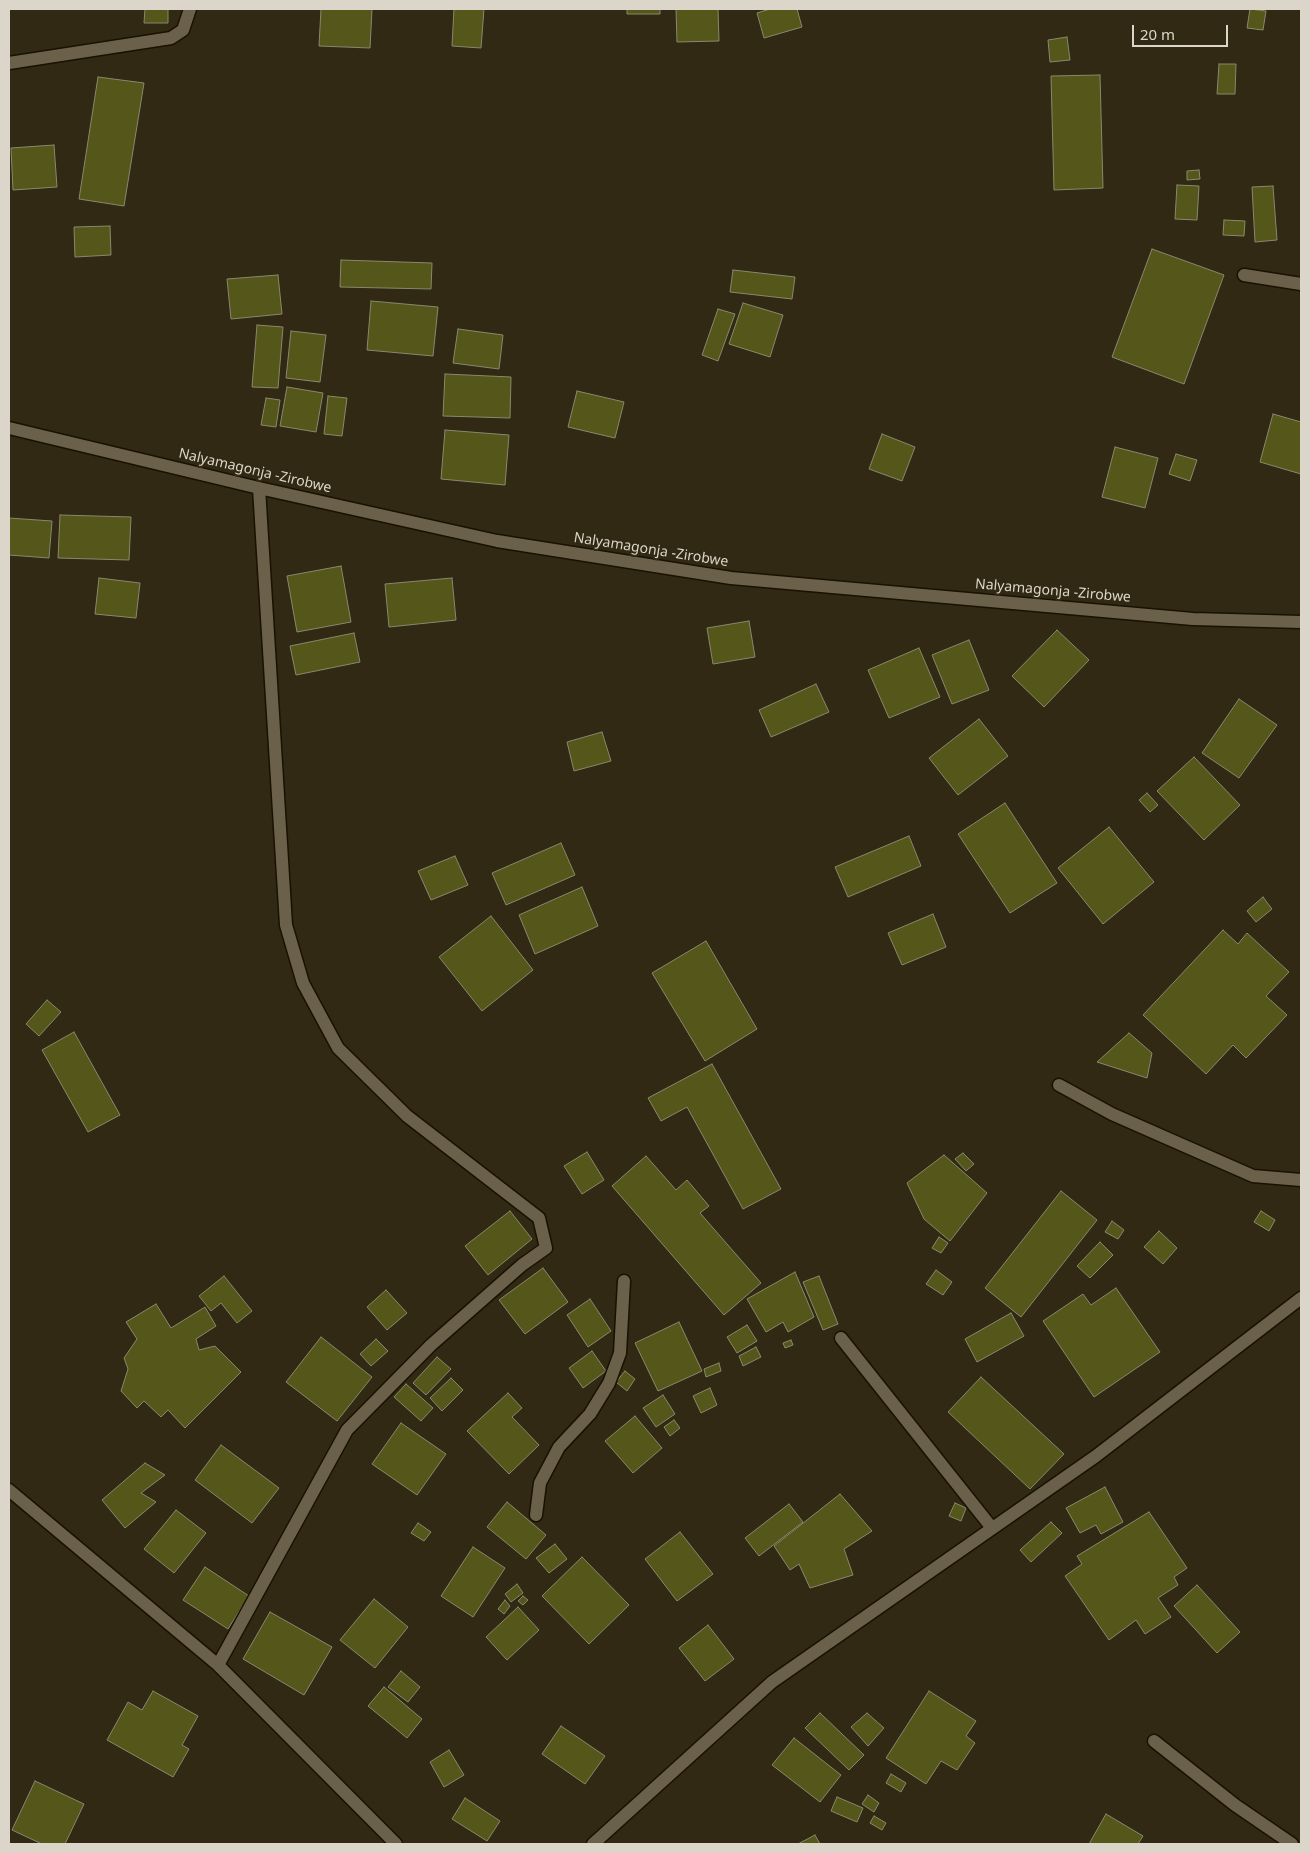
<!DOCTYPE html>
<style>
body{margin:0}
#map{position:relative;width:1310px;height:1853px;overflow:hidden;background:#312913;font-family:"Noto Sans",sans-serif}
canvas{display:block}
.frame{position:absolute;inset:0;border:10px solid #dbd6c9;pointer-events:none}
.scale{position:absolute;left:1132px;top:25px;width:96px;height:22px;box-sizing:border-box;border:2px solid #dbd6c9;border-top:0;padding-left:6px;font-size:15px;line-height:18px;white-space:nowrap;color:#dbd6c9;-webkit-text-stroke:4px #312913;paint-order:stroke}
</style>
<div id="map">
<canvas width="1310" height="1853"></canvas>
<div class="frame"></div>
<div class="scale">20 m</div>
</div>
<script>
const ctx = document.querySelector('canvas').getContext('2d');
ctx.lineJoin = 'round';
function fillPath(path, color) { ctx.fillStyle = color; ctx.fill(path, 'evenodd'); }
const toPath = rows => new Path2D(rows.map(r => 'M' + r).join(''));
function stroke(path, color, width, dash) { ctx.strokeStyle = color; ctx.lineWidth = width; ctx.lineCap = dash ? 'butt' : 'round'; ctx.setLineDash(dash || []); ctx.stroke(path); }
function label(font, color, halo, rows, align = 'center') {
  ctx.font = font + ' "Noto Sans",sans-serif'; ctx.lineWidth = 4.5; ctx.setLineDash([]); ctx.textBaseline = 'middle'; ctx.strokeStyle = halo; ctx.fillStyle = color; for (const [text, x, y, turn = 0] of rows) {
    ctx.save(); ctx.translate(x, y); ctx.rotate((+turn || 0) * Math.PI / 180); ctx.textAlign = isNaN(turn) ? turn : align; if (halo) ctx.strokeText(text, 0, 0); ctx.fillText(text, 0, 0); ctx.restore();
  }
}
const building = toPath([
 [145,9,168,9,168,23,144,23,145,9],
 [321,9,372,9,370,48,319,46,321,9],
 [454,9,484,9,481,48,452,46,454,9],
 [627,9,660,9,660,14,627,14,627,9],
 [676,9,718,9,719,41,677,42,676,9],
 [770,9,797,9,802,27,764,38,757,13,770,9],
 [1250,9,1266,11,1263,30,1247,28,1250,9],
 [1067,37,1070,60,1050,62,1048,40,1067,37],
 [1219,64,1236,64,1235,94,1217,94,1219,64],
 [1100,75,1103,188,1054,190,1051,76,1100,75],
 [98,77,144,83,124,206,79,199,98,77],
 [54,145,57,187,13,190,11,148,54,145],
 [1199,170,1200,179,1187,180,1187,171,1199,170],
 [1177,185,1199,186,1197,220,1175,219,1177,185],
 [1273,186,1277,240,1255,242,1252,187,1273,186],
 [1224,220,1245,221,1244,236,1223,235,1224,220],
 [110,226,111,255,75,257,74,227,110,226],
 [1152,249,1224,275,1184,384,1112,357,1152,249],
 [341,260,432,263,431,289,340,287,341,260],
 [733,270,795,277,792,299,730,292,733,270],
 [278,275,282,314,231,319,227,279,278,275],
 [371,301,438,307,433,356,367,350,371,301],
 [743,303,783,315,770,357,729,344,743,303],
 [718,309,735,314,718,361,702,355,718,309],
 [257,325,283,327,278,388,252,387,257,325],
 [458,329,503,335,499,369,453,363,458,329],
 [291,331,326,335,320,382,286,378,291,331],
 [445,374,511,377,510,418,443,416,445,374],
 [287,387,323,393,316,432,280,426,287,387],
 [577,391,624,402,615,438,568,427,577,391],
 [328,396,347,398,342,436,324,434,328,396],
 [266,398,280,400,276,427,261,425,266,398],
 [1273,414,1301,422,1301,474,1260,462,1273,414],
 [445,430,509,435,505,485,441,479,445,430],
 [882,434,915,447,902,481,869,469,882,434],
 [1115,447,1158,458,1145,508,1102,497,1115,447],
 [1176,454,1197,460,1190,481,1169,474,1176,454],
 [60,515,131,517,129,560,58,558,60,515],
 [9,518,52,521,49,558,9,555,9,518],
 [341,566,351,622,297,632,287,576,341,566],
 [99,578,140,583,136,618,95,614,99,578],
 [452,578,456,620,389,627,385,584,452,578],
 [749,621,755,657,713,664,707,628,749,621],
 [1057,630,1089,660,1044,707,1012,676,1057,630],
 [354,633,360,662,296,675,290,646,354,633],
 [969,640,989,690,952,704,932,655,969,640],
 [919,648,940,697,889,718,868,670,919,648],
 [816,684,829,712,771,737,759,710,816,684],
 [1239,699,1277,725,1239,778,1202,753,1239,699],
 [979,719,1008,756,958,795,929,758,979,719],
 [602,732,611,761,574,771,567,742,602,732],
 [1194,757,1240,805,1204,840,1157,791,1194,757],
 [1147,793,1158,805,1150,812,1139,800,1147,793],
 [1005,803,1057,883,1010,913,958,834,1005,803],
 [1109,827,1154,882,1103,924,1058,868,1109,827],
 [909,836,921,866,848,897,835,867,909,836],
 [561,843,575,875,506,905,492,873,561,843],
 [455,856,468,885,431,900,418,871,455,856],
 [582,887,598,926,535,954,519,915,582,887],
 [1263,897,1272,909,1256,922,1247,911,1263,897],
 [933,914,946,947,902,965,888,933,933,914],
 [491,916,533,970,482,1011,439,957,491,916],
 [1223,930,1238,944,1247,933,1289,972,1266,996,1287,1015,1246,1058,1233,1045,1206,1074,1143,1015,1223,930],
 [706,941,757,1029,705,1061,652,973,706,941],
 [47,1000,61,1012,39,1036,26,1024,47,1000],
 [74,1032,120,1115,88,1132,42,1050,74,1032],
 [1129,1033,1152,1053,1147,1078,1097,1062,1129,1033],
 [712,1064,781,1189,743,1209,687,1107,661,1121,648,1098,712,1064],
 [587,1152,604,1180,582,1194,564,1166,587,1152],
 [963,1153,974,1164,966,1171,955,1159,963,1153],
 [944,1155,987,1193,950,1241,924,1219,907,1183,944,1155],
 [646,1156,676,1190,687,1180,709,1206,700,1213,761,1283,724,1315,612,1186,646,1156],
 [1061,1191,1097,1220,1021,1317,985,1288,1061,1191],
 [510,1211,532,1239,488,1275,465,1246,510,1211],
 [1261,1211,1275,1220,1269,1231,1254,1222,1261,1211],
 [1112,1221,1124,1230,1118,1239,1105,1232,1112,1221],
 [1159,1231,1177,1248,1163,1264,1144,1247,1159,1231],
 [939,1237,948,1243,941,1253,932,1248,939,1237],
 [1100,1242,1113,1255,1090,1278,1077,1266,1100,1242],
 [543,1268,568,1302,525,1334,499,1300,543,1268],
 [936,1270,952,1282,943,1295,926,1284,936,1270],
 [795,1272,814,1317,788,1332,783,1322,766,1332,747,1299,795,1272],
 [224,1276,252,1311,237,1323,221,1303,211,1311,199,1296,224,1276],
 [819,1276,838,1324,823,1330,803,1282,819,1276],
 [1116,1288,1160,1352,1094,1397,1043,1321,1083,1294,1091,1305,1116,1288],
 [386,1290,407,1313,387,1330,367,1307,386,1290],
 [590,1299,611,1331,588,1347,567,1315,590,1299],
 [156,1304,171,1328,205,1307,216,1326,196,1339,199,1350,215,1346,241,1372,185,1428,168,1410,161,1417,144,1401,137,1408,121,1391,128,1369,124,1358,137,1339,126,1322,156,1304],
 [1011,1313,1024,1336,977,1362,965,1339,1011,1313],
 [679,1322,702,1371,658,1391,635,1343,679,1322],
 [747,1325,757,1341,737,1353,727,1337,747,1325],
 [321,1337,372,1377,337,1421,286,1382,321,1337],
 [376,1339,388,1351,371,1366,360,1354,376,1339],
 [791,1340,793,1345,785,1348,783,1343,791,1340],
 [756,1347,761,1357,743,1366,739,1356,756,1347],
 [592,1351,606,1371,583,1388,569,1368,592,1351],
 [437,1357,451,1369,426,1395,413,1383,437,1357],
 [719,1363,721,1371,706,1377,704,1369,719,1363],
 [625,1371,635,1379,627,1391,616,1382,625,1371],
 [981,1377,1064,1454,1030,1489,948,1412,981,1377],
 [451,1378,463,1390,442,1411,430,1398,451,1378],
 [406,1384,433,1408,421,1421,394,1397,406,1384],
 [710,1388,717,1405,701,1413,693,1396,710,1388],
 [508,1393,522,1408,512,1417,539,1445,509,1474,467,1431,508,1393],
 [663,1395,675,1414,656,1427,643,1408,663,1395],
 [635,1416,662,1448,633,1473,605,1441,635,1416],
 [674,1420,680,1428,670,1436,664,1427,674,1420],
 [401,1423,446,1454,417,1495,372,1464,401,1423],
 [221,1445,279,1488,252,1523,195,1480,221,1445],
 [145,1463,165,1475,141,1493,156,1502,125,1528,102,1500,145,1463],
 [1105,1487,1123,1522,1101,1534,1096,1525,1080,1533,1066,1508,1105,1487],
 [840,1494,872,1531,844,1549,853,1575,810,1588,799,1564,790,1570,774,1546,840,1494],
 [507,1502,546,1535,526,1559,487,1527,507,1502],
 [955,1503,966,1508,961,1521,949,1516,955,1503],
 [789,1504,803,1522,759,1556,745,1538,789,1504],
 [176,1510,206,1533,174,1573,144,1549,176,1510],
 [1149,1512,1187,1568,1174,1577,1178,1585,1158,1598,1171,1617,1145,1634,1136,1620,1109,1640,1065,1576,1082,1564,1077,1556,1149,1512],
 [1051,1522,1062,1533,1031,1562,1020,1550,1051,1522],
 [418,1523,431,1532,424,1541,411,1533,418,1523],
 [680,1532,713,1574,677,1601,645,1559,680,1532],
 [555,1544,567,1559,549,1573,536,1558,555,1544],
 [473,1547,505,1568,473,1617,441,1596,473,1547],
 [582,1557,629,1605,589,1644,542,1596,582,1557],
 [205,1567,249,1596,228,1629,183,1600,205,1567],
 [517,1584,523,1593,511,1602,505,1594,517,1584],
 [1197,1585,1240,1632,1217,1653,1174,1606,1197,1585],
 [523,1596,528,1600,523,1605,518,1601,523,1596],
 [374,1599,408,1627,375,1668,340,1640,374,1599],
 [505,1600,510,1606,504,1614,498,1609,505,1600],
 [518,1607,539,1630,507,1660,486,1637,518,1607],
 [270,1612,332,1647,304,1695,243,1659,270,1612],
 [708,1625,734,1659,705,1681,679,1648,708,1625],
 [401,1671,420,1687,408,1702,388,1687,401,1671],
 [384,1687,422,1719,407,1738,368,1706,384,1687],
 [153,1691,198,1716,182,1745,189,1749,173,1777,107,1740,128,1702,142,1710,153,1691],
 [929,1691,976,1721,966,1736,975,1743,957,1770,941,1761,926,1784,886,1758,929,1691],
 [820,1713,864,1755,849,1770,805,1728,820,1713],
 [867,1713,884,1728,868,1746,851,1727,867,1713],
 [561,1726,605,1756,585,1784,542,1754,561,1726],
 [794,1738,841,1775,820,1802,772,1765,794,1738],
 [449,1750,464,1775,444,1787,430,1762,449,1750],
 [891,1774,906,1783,901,1792,886,1783,891,1774],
 [35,1781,84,1804,65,1844,42,1844,12,1830,35,1781],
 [868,1795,879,1803,874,1812,862,1804,868,1795],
 [837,1797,863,1808,857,1822,831,1811,837,1797],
 [465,1798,500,1821,487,1841,452,1819,465,1798],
 [1106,1814,1143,1836,1138,1844,1089,1844,1106,1814],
 [874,1816,886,1823,882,1830,870,1823,874,1816],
 [815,1835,820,1844,798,1844,815,1835]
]);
fillPath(building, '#545719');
stroke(building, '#87896f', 1);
const minor = toPath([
 [9,63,171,38,183,30,190,9],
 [1244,275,1301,284],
 [9,428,259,488,497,541,731,578,1193,619,1301,622],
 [1059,1085,1112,1114,1253,1176,1301,1180],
 [841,1338,992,1528],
 [9,1490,218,1665,396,1844],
 [536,1515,540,1483,559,1447,590,1414,609,1383,620,1353,624,1281],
 [218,1665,347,1430,431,1345,522,1265,546,1248,539,1218,407,1116,338,1048,303,983,286,925,259,488],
 [1154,1741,1235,1805,1292,1844],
 [593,1844,772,1682,1096,1456,1301,1298]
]);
stroke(minor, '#191200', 15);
stroke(minor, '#6b614a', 12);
label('14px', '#dbd6c9', '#312913', [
 ["Nalyamagonja -Zirobwe",255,471,13],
 ["Nalyamagonja -Zirobwe",651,550,9],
 ["Nalyamagonja -Zirobwe",1053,591,5]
]);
</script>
